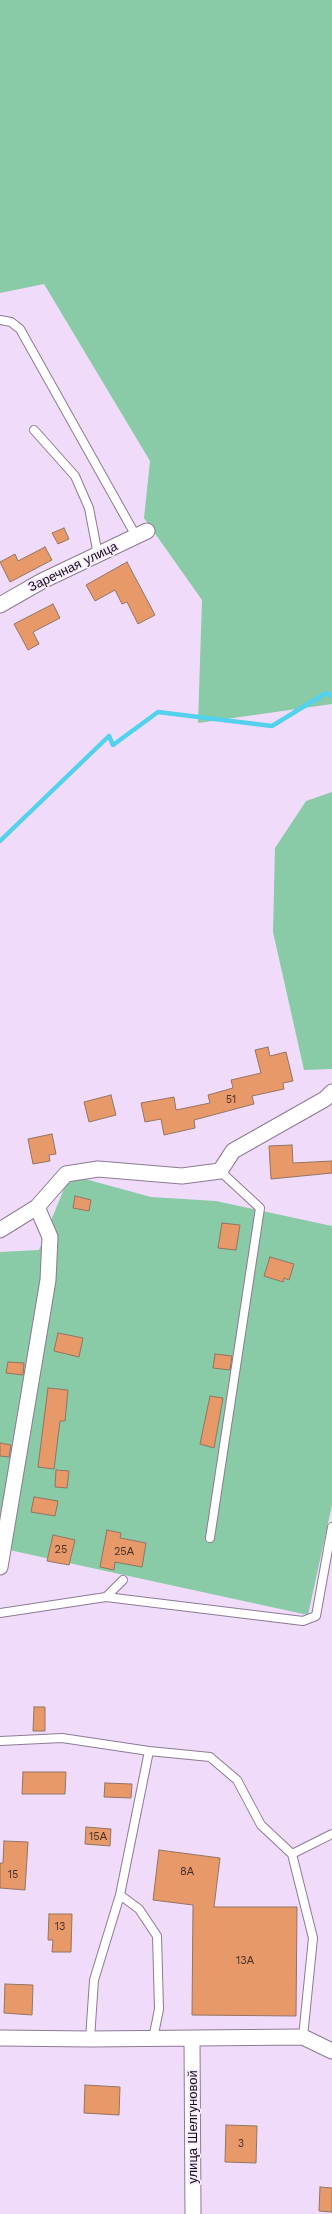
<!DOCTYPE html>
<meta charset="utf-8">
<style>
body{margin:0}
canvas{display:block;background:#f0dcfa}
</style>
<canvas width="332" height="2214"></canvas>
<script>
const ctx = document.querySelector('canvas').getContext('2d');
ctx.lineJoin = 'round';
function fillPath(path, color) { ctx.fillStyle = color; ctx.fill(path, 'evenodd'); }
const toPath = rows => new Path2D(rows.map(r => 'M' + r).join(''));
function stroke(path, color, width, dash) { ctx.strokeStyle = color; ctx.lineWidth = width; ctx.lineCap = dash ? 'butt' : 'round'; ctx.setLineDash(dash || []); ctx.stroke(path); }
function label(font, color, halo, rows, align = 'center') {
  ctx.font = font + ' "Work Sans",sans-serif'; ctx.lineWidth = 3.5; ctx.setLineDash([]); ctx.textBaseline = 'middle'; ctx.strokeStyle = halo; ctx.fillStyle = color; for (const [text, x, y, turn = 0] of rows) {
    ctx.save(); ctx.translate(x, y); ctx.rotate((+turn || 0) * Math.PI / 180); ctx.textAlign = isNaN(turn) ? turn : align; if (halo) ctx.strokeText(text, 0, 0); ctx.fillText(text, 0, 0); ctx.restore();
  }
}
fillPath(toPath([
 [0,0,332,0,332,704,198,723,202,600,144,518,150,461,44,284,0,293],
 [332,792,332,1069,304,1070,273,932,275,848,306,801],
 [68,1179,85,1179,151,1197,216,1201,332,1226,332,1505,308,1615,0,1548,0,1252,39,1250]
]), '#89caa7');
stroke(toPath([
 [0,841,109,736,113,745,158,712,272,726,326,693,332,696]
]), '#54d1ec', 4.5);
const building = toPath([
 [64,528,69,539,58,544,52,533,64,528],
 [45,547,52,560,10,582,0,562,15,554,18,561,45,547],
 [127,562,155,615,138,624,127,602,122,604,115,590,95,601,86,585,127,562],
 [53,604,60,618,33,632,39,644,28,650,14,624,53,604],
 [268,1047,270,1056,286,1052,293,1081,283,1083,284,1089,252,1096,254,1104,194,1120,195,1128,164,1135,161,1119,145,1122,141,1103,174,1097,176,1110,210,1103,208,1095,233,1088,231,1080,261,1073,255,1050,268,1047],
 [111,1095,116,1115,89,1122,84,1102,111,1095],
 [52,1134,56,1154,49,1155,50,1161,33,1164,28,1139,52,1134],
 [292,1145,293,1163,332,1161,332,1173,271,1179,269,1146,292,1145],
 [75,1196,91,1200,89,1211,73,1208,75,1196],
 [222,1223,240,1225,236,1250,218,1248,222,1223],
 [270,1257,294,1264,289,1280,284,1278,283,1282,264,1276,270,1257],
 [58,1333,83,1338,79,1357,54,1351,58,1333],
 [215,1354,232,1356,230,1370,213,1368,215,1354],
 [8,1362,24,1363,23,1375,6,1373,8,1362],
 [48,1388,68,1390,65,1421,60,1421,54,1469,38,1467,48,1388],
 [210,1396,223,1398,214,1448,200,1444,210,1396],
 [0,1443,11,1445,9,1457,0,1456,0,1443],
 [56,1470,69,1471,67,1488,55,1487,56,1470],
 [34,1497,58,1501,55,1516,31,1512,34,1497],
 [107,1530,121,1533,120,1538,146,1543,142,1567,115,1562,114,1570,100,1567,107,1530],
 [53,1535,75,1540,69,1565,47,1561,53,1535],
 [34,1707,45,1707,45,1731,33,1731,34,1707],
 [23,1772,66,1772,65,1794,22,1794,23,1772],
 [105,1783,132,1784,131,1798,104,1797,105,1783],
 [86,1827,111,1829,110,1846,85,1844,86,1827],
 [4,1841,28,1842,25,1890,0,1888,0,1863,3,1863,4,1841],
 [159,1850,220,1858,214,1907,297,1907,296,2016,192,2015,193,1905,153,1900,159,1850],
 [49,1914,72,1914,71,1952,52,1952,53,1940,48,1940,49,1914],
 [5,1984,33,1985,32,2015,4,2013,5,1984],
 [85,2085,120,2087,119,2115,84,2113,85,2085],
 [226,2125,257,2126,256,2163,225,2162,226,2125],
 [320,2187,332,2188,332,2212,319,2211,320,2187]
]);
fillPath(building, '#e89969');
stroke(building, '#937463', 1);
const lane = toPath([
 [0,320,11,322,20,329,136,536],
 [34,430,75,476,89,508,98,555],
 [210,1538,260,1208,220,1171],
 [106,1597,303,1621,316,1616,332,1527],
 [0,1613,106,1597,123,1580],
 [0,1741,62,1738,149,1751,210,1757,237,1780,261,1825,292,1854,313,1938,303,2037],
 [292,1854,332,1834],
 [120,1895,139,1909,157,1936,159,2009,153,2039],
 [90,2039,94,1980,120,1895,149,1751]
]);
const street = toPath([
 [0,605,42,581,147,531],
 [0,1230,37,1207,66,1174,98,1169,182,1176,220,1171,233,1151,325,1099,332,1092],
 [0,1567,48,1280,50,1237,37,1207],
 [0,2038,90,2039,303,2037,332,2051],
 [192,2039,193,2214]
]);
stroke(lane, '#8d7a95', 10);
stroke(street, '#8d7a95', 17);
stroke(lane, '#fff', 8);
stroke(street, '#fff', 15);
label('11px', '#49302c', null, [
 ["51",231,1100],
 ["25",61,1550],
 ["25А",124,1552],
 ["15А",98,1837],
 ["8А",187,1872],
 ["15",13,1875],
 ["13",60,1927],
 ["13А",245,1961],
 ["3",241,2144]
]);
label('13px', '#140d17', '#f9ecff', [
 ["Заречная улица",73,567,-26],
 ["улица Шелгуновой",193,2127,-90]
]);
</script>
